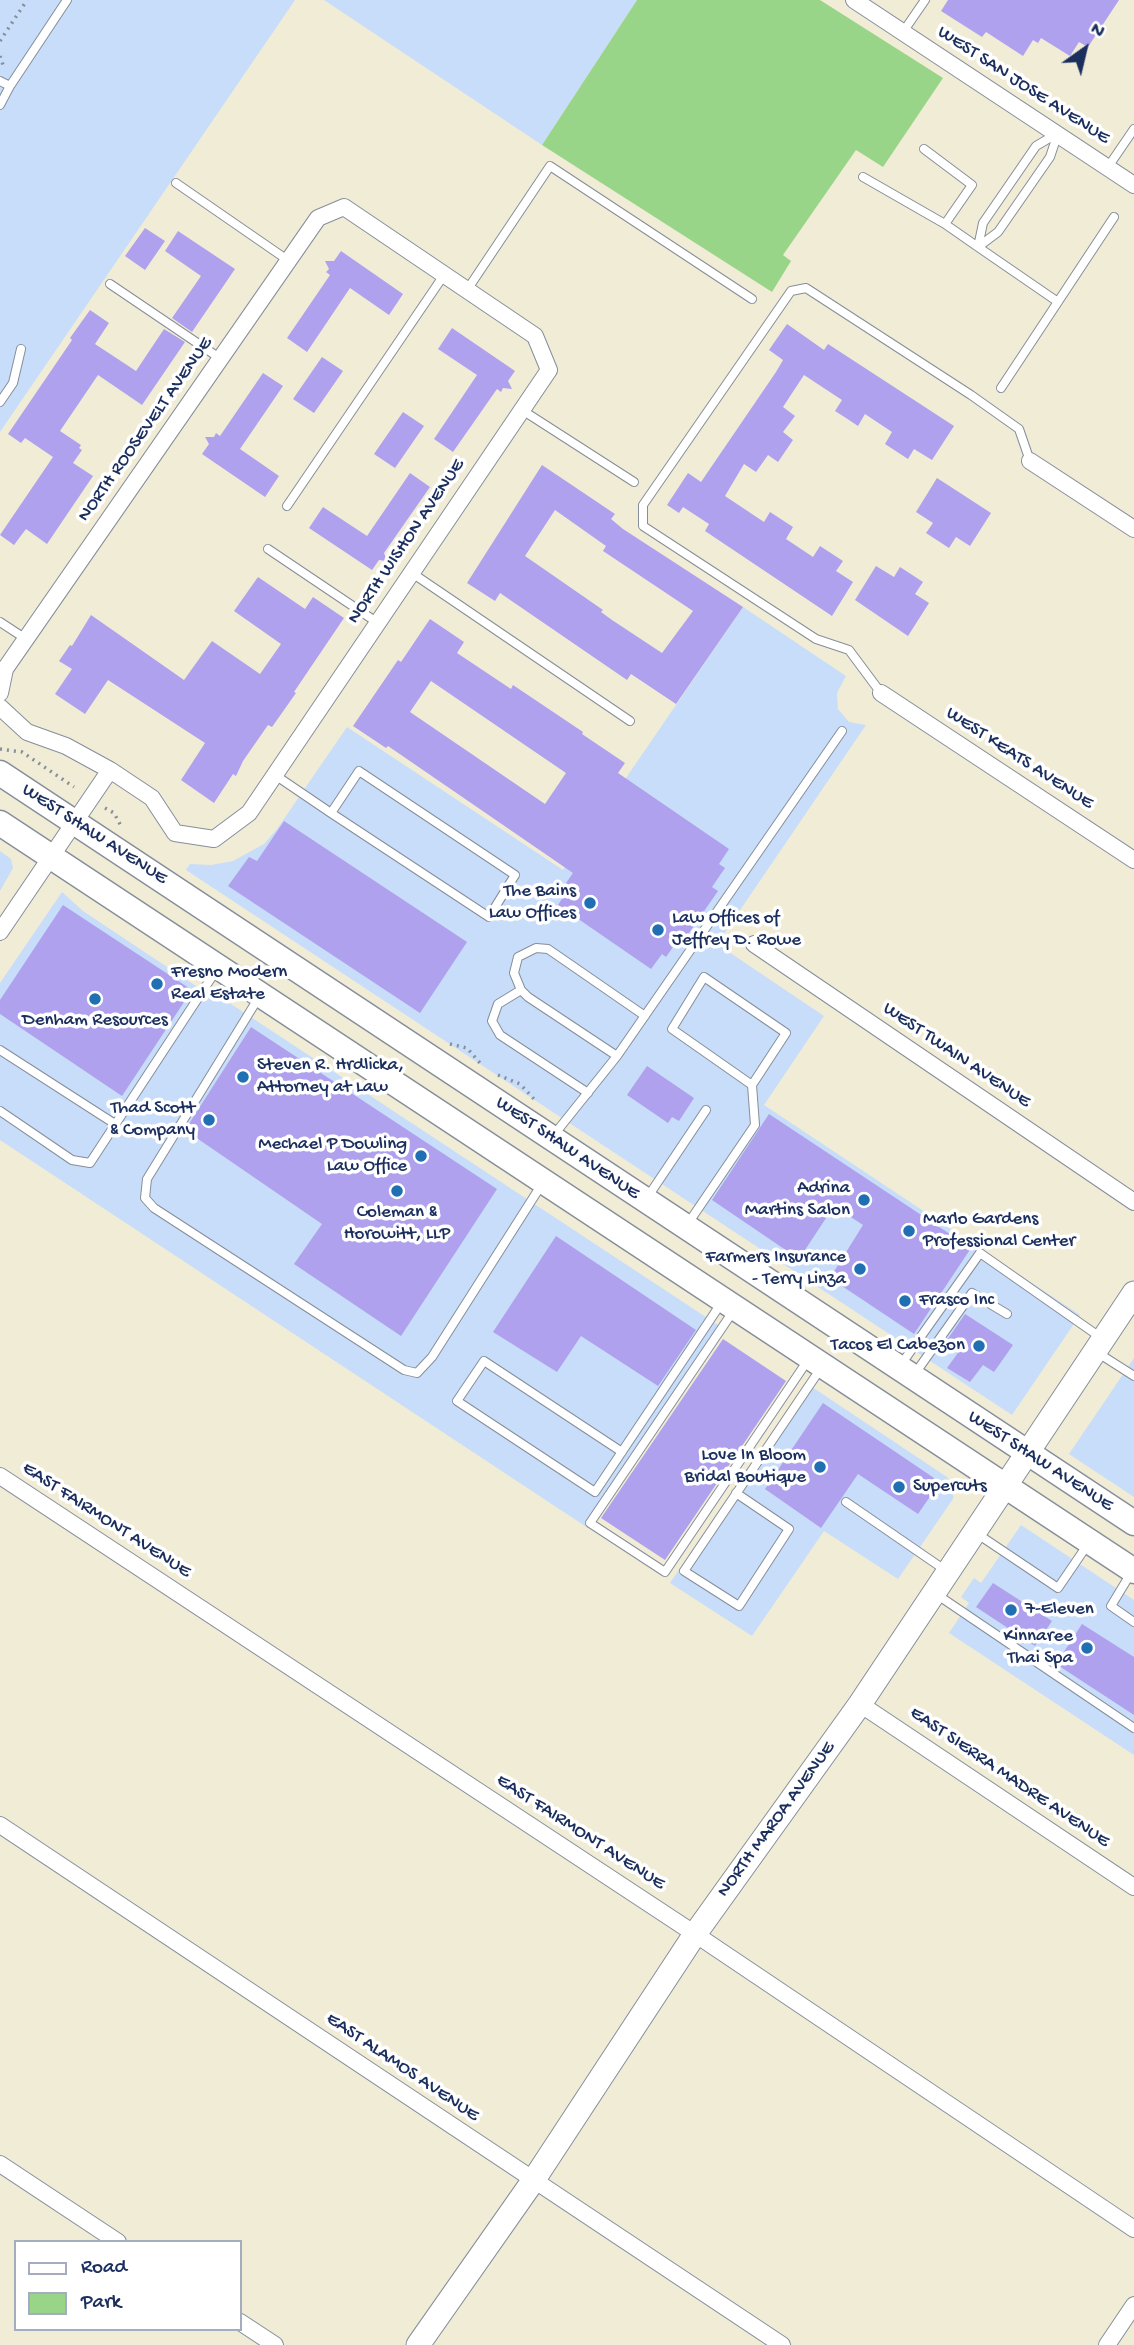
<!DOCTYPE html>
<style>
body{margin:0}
#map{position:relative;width:1134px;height:2345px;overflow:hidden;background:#f1ecd6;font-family:"Gochi Hand",sans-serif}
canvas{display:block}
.legend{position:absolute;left:14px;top:2240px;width:228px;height:91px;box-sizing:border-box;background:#fff;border:2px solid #a4acbf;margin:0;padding:9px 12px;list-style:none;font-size:21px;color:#1b2f5e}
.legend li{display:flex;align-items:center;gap:14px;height:35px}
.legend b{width:35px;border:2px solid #a4acbf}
.north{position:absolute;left:1050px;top:14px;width:70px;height:70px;-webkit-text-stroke:5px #fff;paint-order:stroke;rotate:34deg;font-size:19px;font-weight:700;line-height:28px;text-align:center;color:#1b2f5e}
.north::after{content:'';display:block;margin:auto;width:24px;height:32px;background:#1b2f5e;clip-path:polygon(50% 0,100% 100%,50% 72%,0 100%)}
</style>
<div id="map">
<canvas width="1134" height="2345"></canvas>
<ul class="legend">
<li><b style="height:9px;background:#fff"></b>Road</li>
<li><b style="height:19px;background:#99d589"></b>Park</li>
</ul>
<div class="north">N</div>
</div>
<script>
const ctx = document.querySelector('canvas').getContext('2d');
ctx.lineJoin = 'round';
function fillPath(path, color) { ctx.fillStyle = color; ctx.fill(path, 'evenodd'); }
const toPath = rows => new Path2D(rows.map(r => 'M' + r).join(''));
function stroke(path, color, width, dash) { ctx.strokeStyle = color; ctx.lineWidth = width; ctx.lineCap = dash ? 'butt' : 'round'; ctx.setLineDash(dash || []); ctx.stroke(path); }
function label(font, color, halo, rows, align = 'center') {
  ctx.font = font + ' "Gochi Hand",sans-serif'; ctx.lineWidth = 7; ctx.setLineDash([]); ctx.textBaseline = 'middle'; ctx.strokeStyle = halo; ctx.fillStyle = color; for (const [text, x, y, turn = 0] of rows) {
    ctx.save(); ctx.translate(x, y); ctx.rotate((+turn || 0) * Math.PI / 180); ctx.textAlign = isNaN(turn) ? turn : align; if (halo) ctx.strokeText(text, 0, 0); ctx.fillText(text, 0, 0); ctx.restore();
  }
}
fillPath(toPath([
 [0,0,295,0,0,432],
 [324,0,637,0,542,145],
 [743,607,846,676,837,693,838,709,849,722,866,725,717,944,824,1016,764,1105,1080,1315,1012,1415,186,870,190,864,211,865,233,861,264,844,277,829,347,727,563,870],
 [0,851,11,859,13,868,0,891],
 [62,892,83,911,146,953,217,1000,231,1004,724,1329,588,1528,0,1140,0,983],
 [1134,1358,1134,1497,1069,1454],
 [806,1383,947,1477,954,1486,954,1493,953,1499,898,1579,824,1531,752,1636,670,1583],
 [1021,1525,1134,1600,1134,1755,949,1633,969,1603,961,1597,974,1578,981,1583]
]), '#c8ddf9');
fillPath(toPath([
 [637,0,820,0,943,78,883,167,856,150,783,255,791,261,772,292,542,145]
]), '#99d589');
fillPath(toPath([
 [948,0,1119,0,1088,47,1079,42,1070,56,1041,38,1038,43,1033,40,1023,56,986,32,982,37,941,11],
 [145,228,165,241,145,270,125,256],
 [178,231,235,269,192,332,172,318,201,276,165,251],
 [341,251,403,294,389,315,350,288,307,352,287,338,330,275,326,272,329,269,325,261,334,261],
 [90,310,109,323,95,344,136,371,164,329,185,342,142,405,98,375,60,431,81,445,79,448,82,450,73,463,93,476,47,544,26,529,14,545,0,535,53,457,25,438,21,443,8,434,72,340,70,338],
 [787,324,824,350,828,344,954,426,932,460,914,449,908,459,885,444,892,432,865,414,858,426,846,418,835,411,842,400,804,375,783,407,795,416,783,432,793,440,778,462,768,455,756,472,744,464,725,496,764,522,770,512,793,527,786,539,813,557,820,546,843,561,836,571,853,582,832,616,705,531,709,524,683,507,679,513,667,505,688,473,701,482,776,372,783,360,769,350],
 [452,328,515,371,508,381,512,389,503,388,501,392,497,389,453,452,434,439,477,375,438,349],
 [322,357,343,371,314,413,293,399],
 [263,373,283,386,240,449,279,476,265,497,202,454,209,444,205,437,214,437,216,433,220,436],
 [403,412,424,426,395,468,374,454],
 [542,465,615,514,611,519,623,529,743,607,676,704,631,674,627,680,500,593,495,601,467,583],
 [555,510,606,546,603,551,693,611,662,653,612,620,601,612,603,610,525,556],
 [410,473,430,487,384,553,387,561,379,560,372,570,309,528,323,507,367,536],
 [937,478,991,513,970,546,956,537,949,548,926,533,933,523,916,512],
 [876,566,894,577,900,567,923,582,915,594,929,603,908,636,855,600],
 [258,577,305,609,313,597,344,618,294,692,296,693,272,727,268,725,243,761,236,776,233,774,214,803,181,780,205,743,108,680,85,714,55,694,72,669,59,661,70,645,72,646,91,615,184,680,212,641,260,674,281,644,234,611],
 [430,619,464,642,457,653,511,689,513,685,583,732,582,734,625,763,618,773,729,849,719,864,725,868,712,887,718,891,682,943,678,940,666,957,662,954,651,969,558,905,568,889,564,886,573,873,388,746,386,748,353,726,398,660,401,662],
 [431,681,566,773,545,804,410,712],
 [284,821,467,942,420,1013,228,886,249,857,257,861],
 [63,905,192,990,122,1096,0,1014,0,1000],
 [251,1027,497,1189,401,1336,294,1264,322,1224,185,1130],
 [647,1066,694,1098,679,1121,672,1117,668,1123,627,1095],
 [769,1114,971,1248,914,1334,830,1278,863,1225,834,1206,799,1259,712,1200],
 [556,1236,696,1330,658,1386,581,1336,557,1372,493,1332],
 [965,1314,1013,1345,994,1372,983,1365,970,1382,947,1368,960,1350,947,1340],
 [723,1339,786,1381,665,1560,601,1518],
 [823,1403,940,1482,918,1514,858,1474,821,1528,765,1489],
 [993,1583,1052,1621,1035,1646,976,1607],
 [1082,1624,1134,1657,1134,1715,1056,1664]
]), '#afa1ed');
const lane = toPath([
 [903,32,925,0],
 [0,81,10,86],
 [0,105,10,86,67,0],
 [1058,133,1050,157,998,232,978,247,1058,302],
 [924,149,972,185,945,224],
 [1108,167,1134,129],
 [863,177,945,224,978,247,983,223,1036,146,1058,133],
 [176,183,289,261],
 [110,284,221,359],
 [467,290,550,166,752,299],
 [1001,388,1114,217],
 [0,402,13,383,21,349],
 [522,410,634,482],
 [287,506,444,275],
 [268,549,378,623],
 [412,573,630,721],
 [0,622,26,639],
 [881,693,849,650,816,639,643,526,643,505,791,291,806,288,971,395,1019,429,1030,461],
 [275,775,331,813,489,917,515,875,359,771,331,813],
 [521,990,498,1004,492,1021,500,1035,588,1093],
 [259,997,147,1179,145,1198,154,1208,404,1370,417,1373,432,1357,542,1184],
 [0,1050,115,1124],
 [617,1056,528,997,521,990,514,973,518,957,536,948,548,949,645,1016],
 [0,1111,72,1160,90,1163,217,969],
 [553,1136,617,1056,842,731],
 [647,1198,706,1110],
 [687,1225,755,1125,752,1085,786,1033,704,977,672,1029,752,1085],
 [734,1310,590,1523,665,1572,808,1360],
 [1098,1353,1134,1376],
 [900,1366,980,1253,1100,1337],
 [914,1375,972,1293,1007,1314],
 [622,1452,484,1361,457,1401,595,1492,722,1302],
 [736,1493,789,1529,739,1606,684,1571,821,1368],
 [846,1502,945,1570],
 [976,1533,1058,1588,1088,1544],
 [1131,1573,1111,1606,1134,1622],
 [936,1594,1134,1728]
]);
const street = toPath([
 [854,0,1134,185],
 [1030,461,1134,529],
 [0,693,5,669,318,218,344,207,535,336,549,370,249,813,214,839,175,833,152,798,110,770,66,746,27,732,0,707],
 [881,693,1134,860],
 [0,932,110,770],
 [754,944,1134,1202],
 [0,1476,695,1934,1134,2229],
 [860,1704,1134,1887],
 [0,1825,782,2345],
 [0,2164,118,2242],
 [240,2322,275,2345],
 [1107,2345,1134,2305]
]);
const secondary = toPath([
 [418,2345,533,2181,695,1934,860,1704,1134,1293]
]);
const primary = toPath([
 [0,773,1134,1523],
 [0,823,1134,1571]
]);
stroke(lane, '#868e9a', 10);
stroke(street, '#868e9a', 18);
stroke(secondary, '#868e9a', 25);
stroke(primary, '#868e9a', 27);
stroke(toPath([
 [0,41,27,0],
 [0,56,4,68],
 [0,749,22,752,74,787],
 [105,808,114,813,122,828],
 [450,1044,467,1048,480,1063],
 [498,1075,520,1084,534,1099]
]), '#868e9a', 3.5, [2, 5]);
stroke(lane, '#fff', 8);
stroke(street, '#fff', 16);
stroke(secondary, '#fff', 23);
stroke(primary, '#fff', 24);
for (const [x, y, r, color] of [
 [590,903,7,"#1f6fb2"],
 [658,930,7,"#1f6fb2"],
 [157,984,7,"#1f6fb2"],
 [95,999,7,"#1f6fb2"],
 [243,1077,7,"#1f6fb2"],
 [209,1120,7,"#1f6fb2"],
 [421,1156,7,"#1f6fb2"],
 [397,1191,7,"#1f6fb2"],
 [864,1200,7,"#1f6fb2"],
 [909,1231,7,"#1f6fb2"],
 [860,1269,7,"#1f6fb2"],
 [905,1301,7,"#1f6fb2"],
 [979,1346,7,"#1f6fb2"],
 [820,1467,7,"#1f6fb2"],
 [899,1487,7,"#1f6fb2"],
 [1011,1610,7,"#1f6fb2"],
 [1087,1648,7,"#1f6fb2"]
]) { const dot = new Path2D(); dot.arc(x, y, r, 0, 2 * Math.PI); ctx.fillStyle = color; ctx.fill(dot); stroke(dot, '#fff', 2.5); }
label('19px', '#1b2f5e', '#fff', [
 ["WEST SAN JOSE AVENUE",1023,86,33],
 ["NORTH ROOSEVELT AVENUE",146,430,-55],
 ["NORTH WISHON AVENUE",407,542,-56],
 ["WEST KEATS AVENUE",1019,759,33],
 ["WEST SHAW AVENUE",94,835,33],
 ["WEST TWAIN AVENUE",956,1056,34],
 ["WEST SHAW AVENUE",567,1149,34],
 ["WEST SHAW AVENUE",1040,1462,33],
 ["EAST FAIRMONT AVENUE",106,1521,33],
 ["EAST SIERRA MADRE AVENUE",1009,1778,34],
 ["NORTH MAROA AVENUE",777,1820,-54],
 ["EAST FAIRMONT AVENUE",580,1833,33],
 ["EAST ALAMOS AVENUE",402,2068,34]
]);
label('19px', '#1b2f5e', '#fff', [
 ["The Bains",576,892],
 ["Law Offices",576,914],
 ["Law Offices of",672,919,"left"],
 ["Jeffrey D. Rowe",672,941,"left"],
 ["Fresno Modern",171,973,"left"],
 ["Real Estate",171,995,"left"],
 ["Denham Resources",95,1021,"center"],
 ["Steven R. Hrdlicka,",257,1066,"left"],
 ["Attorney at Law",257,1088,"left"],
 ["Thad Scott",195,1109],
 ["& Company",195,1131],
 ["Mechael P Dowling",407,1145],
 ["Law Office",407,1167],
 ["Adrina",850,1189],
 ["Martins Salon",850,1211],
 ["Coleman &",397,1213,"center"],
 ["Horowitt, LLP",397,1235,"center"],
 ["Marlo Gardens",923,1220,"left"],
 ["Professional Center",923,1242,"left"],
 ["Farmers Insurance",846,1258],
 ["- Terry Linza",846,1280],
 ["Frasco Inc",919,1301,"left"],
 ["Tacos El Cabezon",965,1346],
 ["Love In Bloom",806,1456],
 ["Bridal Boutique",806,1478],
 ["Supercuts",913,1487,"left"],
 ["7-Eleven",1025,1610,"left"],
 ["Kinnaree",1073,1637],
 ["Thai Spa",1073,1659]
], 'right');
</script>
